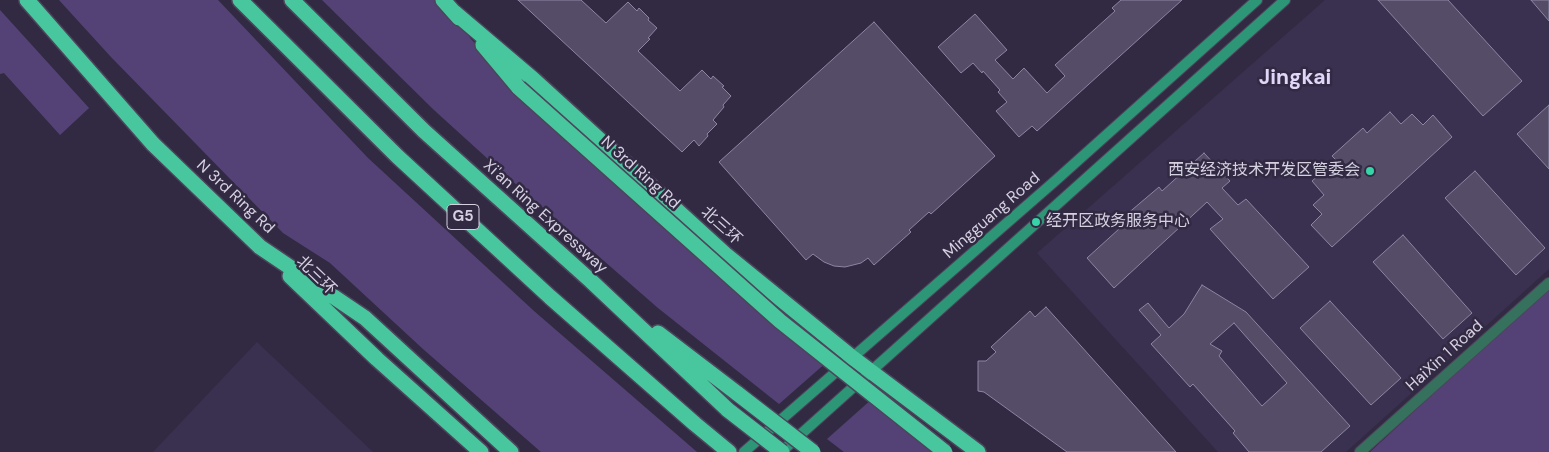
<!DOCTYPE html>
<meta charset="utf-8">
<style>
body{margin:0}
canvas{display:block;background:#322a43}
</style>
<canvas width="1549" height="452"></canvas>
<script>
const ctx = document.querySelector('canvas').getContext('2d');
ctx.lineJoin = 'round';
function fillPath(path, color) { ctx.fillStyle = color; ctx.fill(path, 'evenodd'); }
const toPath = rows => new Path2D(rows.map(r => 'M' + r).join(''));
function stroke(path, color, width, dash) { ctx.strokeStyle = color; ctx.lineWidth = width; ctx.lineCap = dash ? 'butt' : 'round'; ctx.setLineDash(dash || []); ctx.stroke(path); }
function label(font, color, halo, rows, align = 'center') {
  ctx.font = font + ' "DM Sans","Noto Sans SC",sans-serif'; ctx.lineWidth = 5; ctx.setLineDash([]); ctx.textBaseline = 'middle'; ctx.strokeStyle = halo; ctx.fillStyle = color; for (const [text, x, y, turn = 0] of rows) {
    ctx.save(); ctx.translate(x, y); ctx.rotate((+turn || 0) * Math.PI / 180); ctx.textAlign = isNaN(turn) ? turn : align; if (halo) ctx.strokeText(text, 0, 0); ctx.fillText(text, 0, 0); ctx.restore();
  }
}
fillPath(toPath([
 [1325,0,1549,0,1549,269,1346,452,1218,452,1037,253],
 [257,342,373,452,153,452]
]), '#3a3050');
fillPath(toPath([
 [59,0,218,0,368,158,534,311,697,452,541,452,423,349,330,263,283,233,111,57],
 [322,0,441,0,471,39,503,75,828,361,779,404,658,308,510,179,434,110],
 [0,10,89,108,60,135,4,73,0,74],
 [1549,287,1549,452,1370,452],
 [872,399,940,452,844,452,827,439]
]), '#544277');
const building = toPath([
 [518,0,581,0,606,23,628,2,637,11,639,8,649,18,648,20,657,28,648,38,650,39,638,51,680,91,702,70,711,79,713,76,724,86,722,87,731,96,723,105,724,107,713,120,717,124,707,134,708,136,699,146,694,140,682,152,518,0],
 [1121,0,1182,0,1037,131,1032,126,1019,137,996,111,1007,102,998,92,1000,90,983,71,982,73,973,63,961,73,938,47,975,14,1007,50,995,60,1013,79,1024,68,1047,93,1065,76,1055,65,1115,11,1112,8,1121,0],
 [1378,0,1448,0,1522,81,1483,116,1378,0],
 [1531,0,1549,0,1549,21,1531,0],
 [874,22,995,156,931,214,929,212,909,230,911,232,874,265,868,258,861,263,845,267,834,266,824,262,813,254,806,260,719,162,874,22],
 [1549,105,1549,169,1517,134,1549,105],
 [1390,112,1401,124,1412,114,1423,125,1433,115,1452,137,1332,247,1311,225,1322,214,1313,205,1324,195,1312,181,1336,160,1332,156,1363,128,1367,133,1390,112],
 [1204,153,1230,181,1222,188,1238,205,1246,199,1309,267,1273,299,1210,229,1223,219,1207,202,1114,288,1087,258,1130,219,1126,215,1159,187,1162,191,1204,153],
 [1475,171,1545,248,1516,275,1445,198,1475,171],
 [1403,235,1472,313,1443,339,1373,262,1403,235],
 [1202,285,1246,312,1350,426,1321,452,1249,452,1233,433,1235,431,1193,384,1190,387,1151,344,1161,335,1139,310,1148,303,1169,328,1184,314,1202,285],
 [1234,323,1287,383,1262,406,1219,356,1222,351,1210,344,1234,323],
 [1330,301,1401,378,1371,405,1300,328,1330,301],
 [1046,307,1176,452,1067,452,984,392,978,391,978,361,986,361,996,352,991,347,1030,311,1035,317,1046,307]
]);
fillPath(building, '#554c68');
stroke(building, '#8d85a2', 1);
const street = toPath([
 [1360,452,1549,283]
]);
const secondary = toPath([
 [744,452,1055,181,1257,0],
 [781,452,1285,0]
]);
const highway = toPath([
 [27,0,153,144,260,247,365,318,511,452],
 [240,0,397,156,550,297,695,424,729,452],
 [292,0,424,131,591,281,728,410],
 [443,0,459,18],
 [454,12,533,79,725,254,853,358,978,452],
 [483,45,519,88],
 [290,276,377,359,481,452],
 [658,333,738,394]
]);
stroke(street, '#4c455c', 12);
stroke(secondary, '#4c455c', 12);
stroke(highway, '#4c455c', 18);
stroke(street, '#36715d', 10);
stroke(secondary, '#2d9676', 10);
stroke(highway, '#48c69e', 15);
const highwayBridge = toPath([
 [519,88,780,321,945,452],
 [738,394,813,452],
 [728,410,782,452]
]);
stroke(highwayBridge, '#4c455c', 18, []);
stroke(highwayBridge, '#48c69e', 15);
for (const [x, y, r, color] of [
 [1370,171,5,"#36d4a7"],
 [1036,222,5,"#36d4a7"]
]) { const dot = new Path2D(); dot.arc(x, y, r, 0, 2 * Math.PI); ctx.fillStyle = color; ctx.fill(dot); stroke(dot, '#322a43', 2); }
for (const [x, y, w] of [
 [463,217,32]
]) { const box = new Path2D(); box.roundRect(x - w / 2, y - 12.5, w, 25, 4); ctx.fillStyle = '#322a43'; ctx.fill(box); stroke(box, '#d6d1e1', 1); }
label('bold 15px', '#d6d1e1', null, [
 ["G5",463,217]
]);
label('16px', '#d6d1e1', '#322a43', [
 ["西安经济技术开发区管委会",1360,171],
 ["经开区政务服务中心",1046,222,"left"]
], 'right');
label('16px', '#d6d1e1', '#322a43', [
 ["N 3rd Ring Rd",640,173,42],
 ["N 3rd Ring Rd",235,197,43],
 ["Mingguang Road",992,216,-41],
 ["Xi'an Ring Expressway",545,217,42],
 ["北三环",721,226,42],
 ["北三环",316,276,44],
 ["HaiXin 1 Road",1445,356,-42]
]);
label('bold 21px', '#e0d7f8', '#322a43', [
 ["Jingkai",1295,78]
]);
</script>
